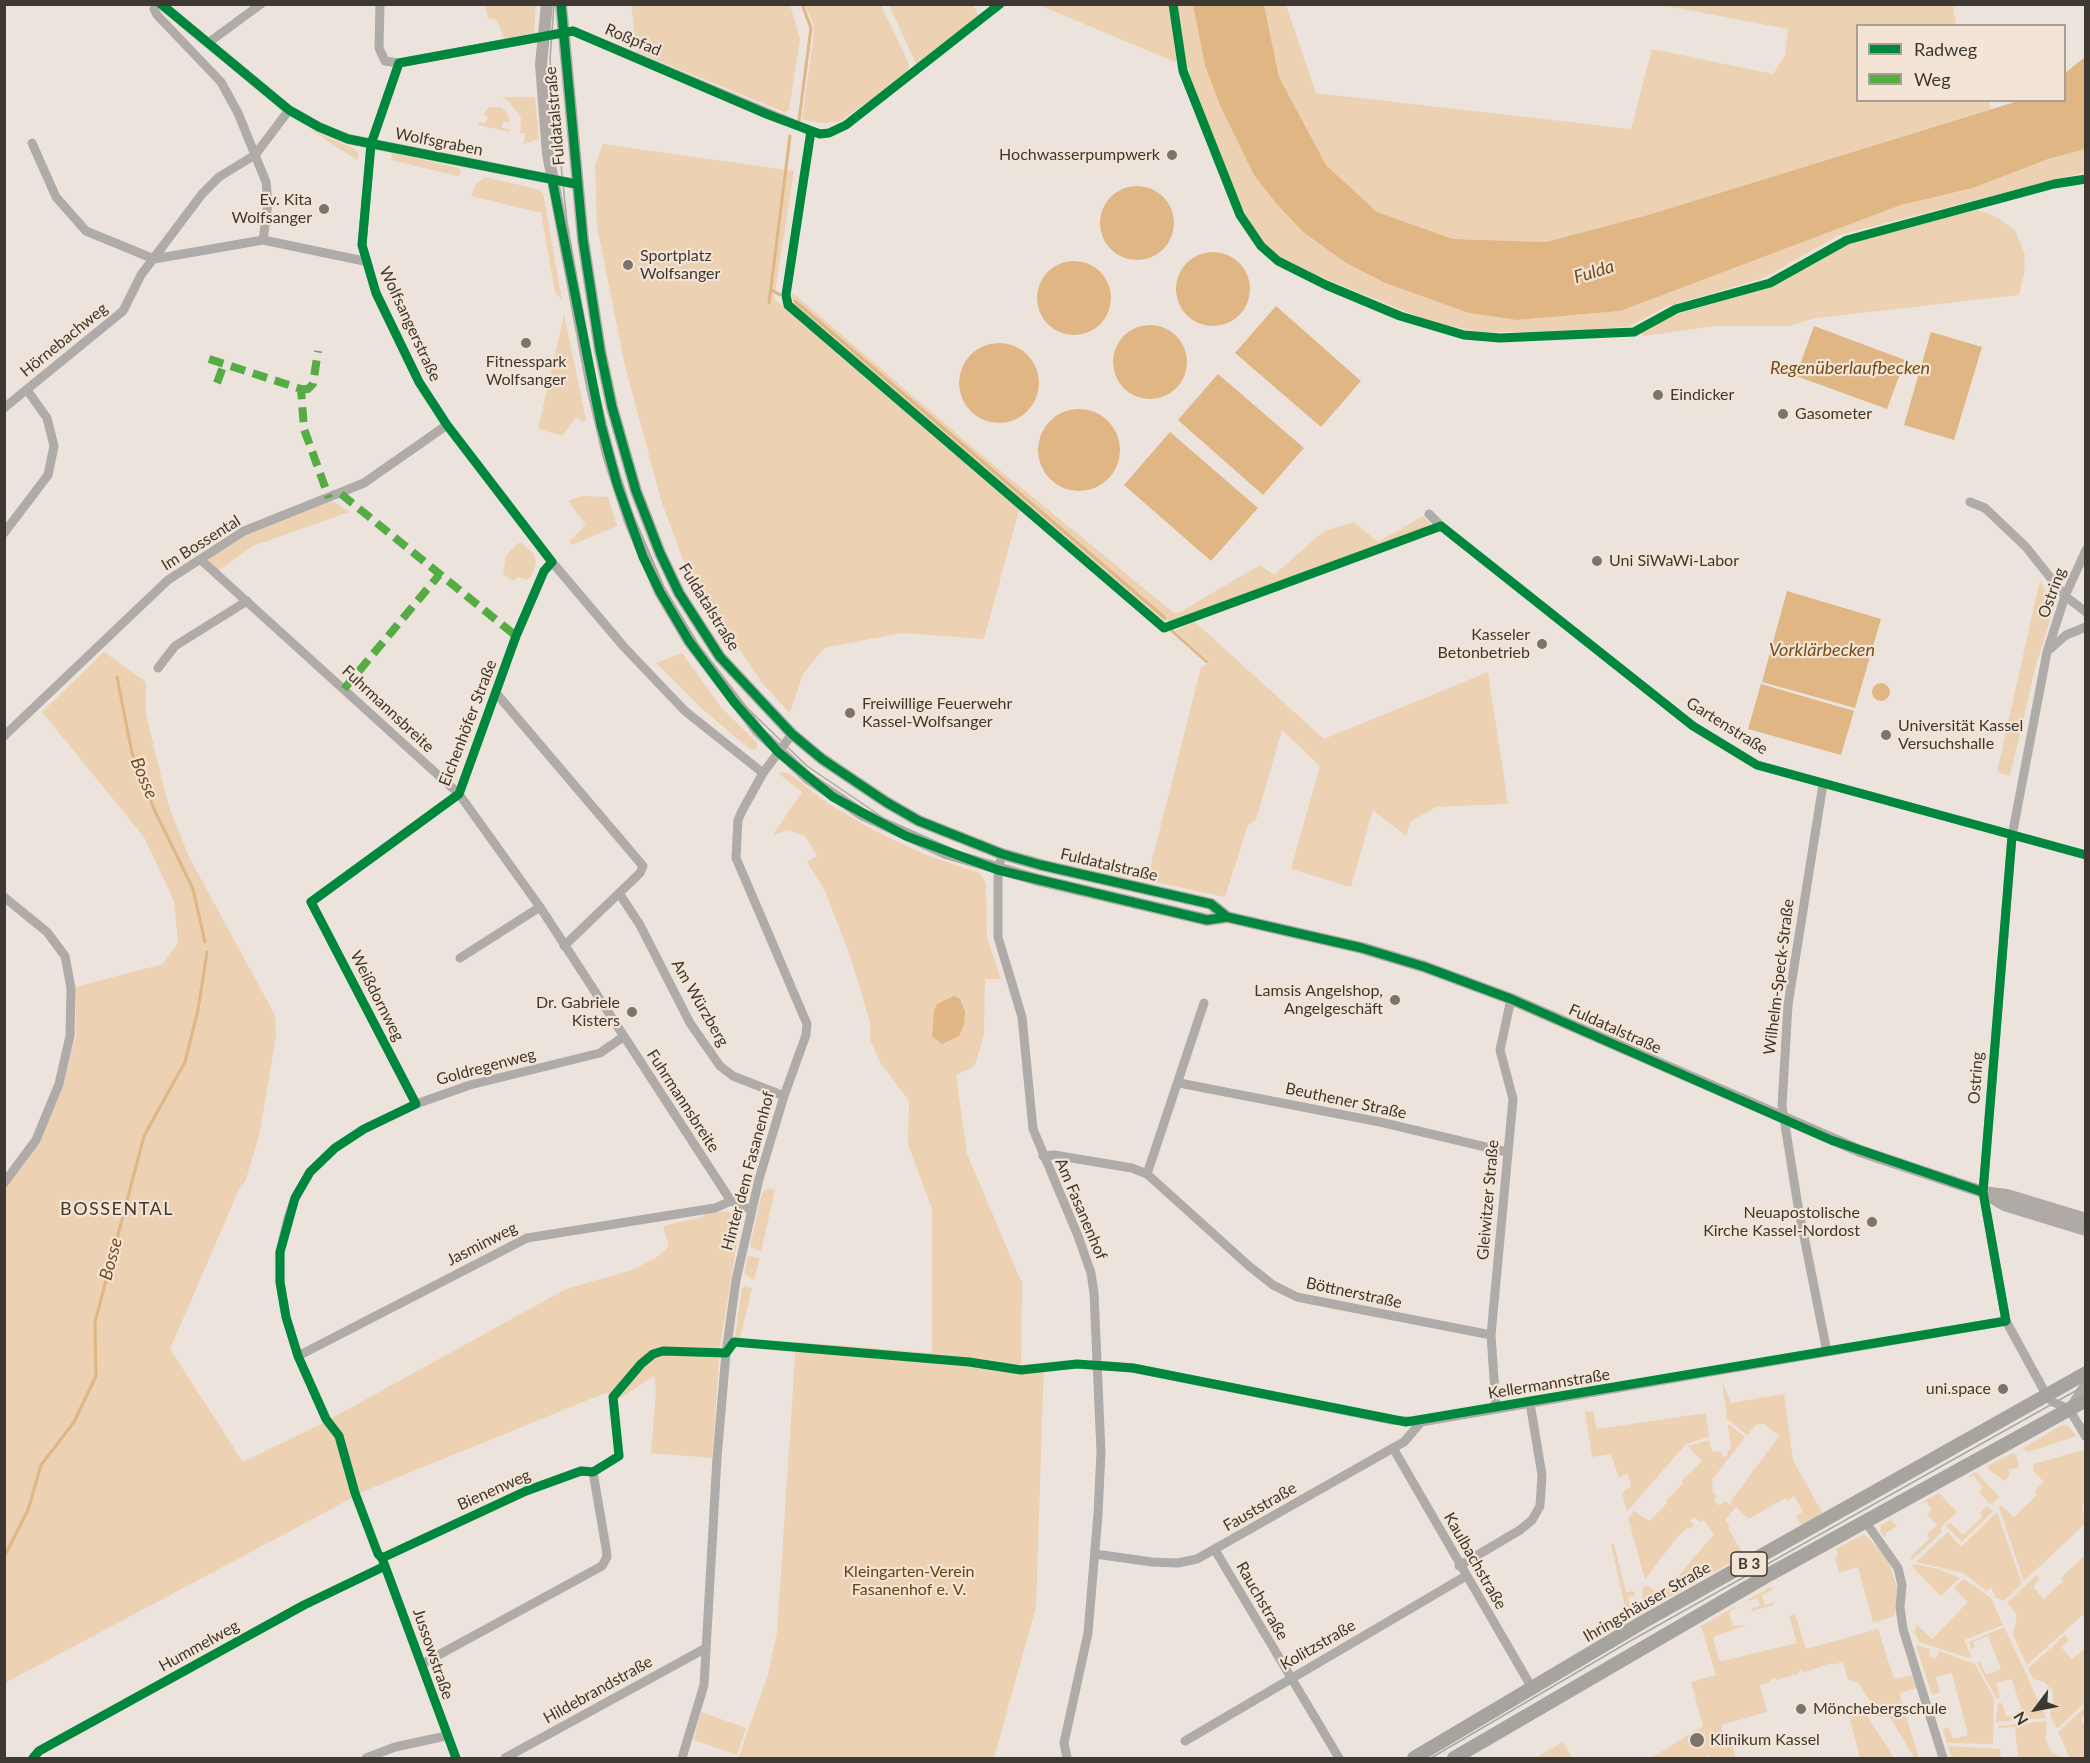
<!DOCTYPE html>
<meta charset="utf-8">
<style>
body{margin:0}
#map{position:relative;width:2090px;height:1763px;overflow:hidden;background:#ece4dc;font-family:Lato,sans-serif}
canvas{display:block}
.frame{position:absolute;inset:0;border:6px solid #3d3831;pointer-events:none}
.legend{position:absolute;left:1856px;top:24px;width:210px;height:78px;box-sizing:border-box;background:#f3e4d5;border:2px solid #aa9f93;margin:0;padding:8px 10px;list-style:none;font-size:18px;color:#3d3831}
.legend li{display:flex;align-items:center;gap:12px;height:30px}
.legend b{width:30px;border:2px solid #aa9f93}
.north{position:absolute;left:2006px;top:1679px;width:60px;height:60px;-webkit-text-stroke:4px #f3e4d5;paint-order:stroke;rotate:238deg;font-size:16px;font-weight:700;line-height:24px;text-align:center;color:#3d3831}
.north::after{content:'';display:block;margin:auto;width:21px;height:27px;background:#3d3831;clip-path:polygon(50% 0,100% 100%,50% 72%,0 100%)}
</style>
<div id="map">
<canvas width="2090" height="1763"></canvas>
<div class="frame"></div>
<ul class="legend">
<li><b style="height:8px;background:#00873e"></b>Radweg</li>
<li><b style="height:8px;background:#55ac45"></b>Weg</li>
</ul>
<div class="north">N</div>
</div>
<script>
const ctx = document.querySelector('canvas').getContext('2d');
ctx.lineJoin = 'round';
function fillPath(path, color) { ctx.fillStyle = color; ctx.fill(path, 'evenodd'); }
const toPath = rows => new Path2D(rows.map(r => 'M' + r).join(''));
function stroke(path, color, width, dash) { ctx.strokeStyle = color; ctx.lineWidth = width; ctx.lineCap = dash ? 'butt' : 'round'; ctx.setLineDash(dash || []); ctx.stroke(path); }
function label(font, color, halo, rows, align = 'center') {
  ctx.font = font + ' Lato,sans-serif'; ctx.lineWidth = 4.5; ctx.setLineDash([]); ctx.textBaseline = 'middle'; ctx.strokeStyle = halo; ctx.fillStyle = color; for (const [text, x, y, turn = 0] of rows) {
    ctx.save(); ctx.translate(x, y); ctx.rotate((+turn || 0) * Math.PI / 180); ctx.textAlign = isNaN(turn) ? turn : align; if (halo) ctx.strokeText(text, 0, 0); ctx.fillText(text, 0, 0); ctx.restore();
  }
}
fillPath(toPath([
 [485,5,536,5,534,33,504,39,497,20,488,18],
 [631,5,790,5,800,39,789,110,784,112,637,52],
 [805,5,881,5,909,64,907,74,839,122,818,123,802,119,814,33,814,26],
 [889,5,973,5,979,16,916,64],
 [1039,5,1171,5,1180,59,1175,62],
 [1176,5,1193,5,1205,65,1303,232,1346,263,1385,283,1469,313,1517,320,1620,311,1901,205,1973,188,2048,159,2085,149,2085,172,1839,235,1764,278,1665,307,1631,326,1564,332,1481,332,1431,322,1307,271,1280,257,1260,240,1239,203,1188,71],
 [1264,5,1286,5,1316,93,1631,129,1652,49,1773,74,1785,55,1788,29,1661,5,1953,5,1956,25,1858,26,1858,100,1989,101,1991,109,1648,215,1546,242,1453,239,1377,212,1326,165,1279,77],
 [502,97,535,97,539,139,524,144,525,133,520,133,521,118,510,103],
 [490,107,501,107,506,111,511,122,503,122,502,128,510,130,510,132,478,125,479,122,485,123,488,117,483,114],
 [311,130,353,148,359,154,357,160],
 [603,144,794,171,774,299,1019,510,984,639,902,633,824,648,803,674,790,713,763,684,701,593,683,560,661,500,625,366,597,226,595,165],
 [392,153,459,168,461,173,458,176,391,160],
 [485,177,537,189,543,193,562,300,555,292,541,213,471,196,476,184],
 [1977,210,1995,216,2015,230,2025,255,2024,274,2019,295,1817,318,1788,326,1715,326,1644,336,1640,333,1671,316,1768,288,1843,245],
 [792,292,978,452,1174,613,1180,612,1260,565,1274,575,1324,531,1354,522,1378,542,1423,516,1432,526,1179,620,1164,621,793,305],
 [564,314,586,420,584,422,576,417,563,436,538,429],
 [581,496,608,497,617,526,572,545,569,542,586,525,568,501],
 [333,501,349,512,253,546,216,572,203,560,245,532],
 [518,543,522,543,534,554,536,563,531,577,526,580,519,577,514,581,503,575,506,556],
 [2040,580,2054,608,2036,665,2010,776,1997,772],
 [1195,622,1324,739,1488,672,1508,804,1436,807,1410,822,1406,836,1373,810,1351,887,1291,869,1320,766,1282,730,1256,820,1248,825,1225,897,1150,881,1150,868,1201,668,1210,662,1175,631],
 [104,652,146,682,146,714,168,804,189,857,275,1015,276,1037,259,1136,245,1182,241,1185,170,1349,243,1462,321,1424,566,1289,632,1270,657,1257,669,1246,663,1226,703,1217,704,1213,727,1211,738,1217,740,1223,720,1347,712,1458,651,1453,656,1390,654,1376,616,1401,616,1395,605,1393,367,1490,5,1683,4,1190,39,1142,63,1086,76,1035,75,987,163,964,178,943,174,901,144,837,42,712],
 [682,653,720,706,757,743,757,749,750,749,701,708,656,663],
 [782,772,790,774,826,802,873,830,926,855,979,873,986,883,987,937,1001,979,985,979,984,1034,975,1066,956,1075,967,1154,1022,1283,1021,1365,1044,1363,1036,1607,994,1758,738,1758,768,1675,777,1632,796,1342,932,1353,932,1209,908,1144,909,1101,880,1062,870,1040,870,1022,850,956,825,891,807,862,817,856,805,836,787,830,773,835,802,792,779,774],
 [768,1188,775,1190,761,1252,750,1246,762,1193],
 [748,1256,760,1258,754,1280,744,1274],
 [746,1286,752,1288,740,1338,735,1338,742,1288],
 [1722,1381,1731,1403,1784,1394,1793,1460,1823,1514,1802,1526,1796,1516,1803,1512,1794,1496,1787,1501,1785,1498,1749,1519,1736,1507,1725,1520,1730,1525,1728,1528,1744,1555,1643,1612,1641,1610,1643,1588,1646,1585,1662,1595,1714,1534,1704,1520,1701,1522,1694,1517,1690,1521,1694,1525,1690,1529,1688,1527,1676,1539,1645,1579,1628,1518,1634,1511,1649,1521,1667,1503,1666,1501,1683,1483,1681,1481,1702,1461,1688,1446,1709,1440,1712,1452,1721,1451,1722,1457,1728,1456,1727,1450,1731,1450,1728,1424,1745,1437,1712,1480,1713,1492,1717,1496,1714,1501,1720,1506,1724,1501,1731,1505,1731,1501,1779,1436,1764,1424,1756,1425,1747,1435,1727,1419],
 [1593,1411,1597,1429,1706,1413,1709,1437,1686,1444,1627,1512,1622,1493,1631,1486,1627,1473,1619,1478,1611,1454,1592,1457,1585,1412],
 [2062,1425,2068,1426,2077,1436,2029,1452,2022,1449],
 [2083,1450,2085,1460,2086,1504,2082,1506,2085,1524,2024,1581,1999,1507,2001,1505,2014,1517,2037,1495,2034,1491,2044,1482,2033,1471,2034,1464],
 [2013,1453,2016,1455,2019,1467,2008,1470,2010,1475,2005,1481,1990,1471,1987,1466],
 [1976,1472,1999,1497,1994,1502,1990,1504,1979,1492,1983,1487,1974,1476,1966,1478],
 [1939,1493,1957,1512,1940,1528,1942,1532,1912,1560,1910,1557,1930,1538,1927,1534,1937,1525,1927,1514,1932,1510,1927,1502,1919,1504],
 [1987,1506,1993,1511,1962,1542,1946,1526,1950,1522,1963,1535,1982,1517,1980,1513],
 [1997,1512,2022,1584,2004,1601,1996,1598,1991,1588,1987,1590,1989,1593,1963,1573,1916,1562,1948,1532,1961,1547],
 [1891,1520,1897,1526,1886,1533,1885,1538,1880,1531,1881,1525],
 [1864,1534,1887,1557,1897,1587,1895,1616,1873,1623,1858,1567,1839,1573,1835,1557,1838,1556,1836,1549],
 [1611,1544,1614,1544,1626,1592,1634,1591,1635,1596,1628,1597,1633,1617,1628,1620],
 [2085,1555,2085,1613,2027,1665,2013,1635,2017,1615,2007,1603,2036,1575,2040,1579,2033,1587,2044,1599,2063,1581,2061,1578],
 [1914,1564,1938,1569,1960,1578,1941,1596,1912,1566],
 [1964,1579,1991,1598,2003,1625,1964,1640,1972,1657,1969,1658,1919,1642,1916,1634,1913,1634,1917,1625,1932,1639,1968,1602,1954,1588],
 [1771,1587,1772,1590,1762,1595,1765,1605,1774,1602,1774,1605,1752,1611,1751,1609,1760,1606,1758,1598,1744,1602],
 [1736,1606,1729,1613,1733,1626,1747,1625,1713,1637,1719,1660,1722,1661,1797,1643,1789,1616,1795,1614,1806,1649,1878,1629,1894,1679,1913,1675,1917,1688,1900,1693,1900,1697,1919,1758,1914,1758,1890,1717,1879,1717,1859,1683,1848,1680,1843,1662,1832,1665,1831,1663,1803,1673,1802,1670,1798,1672,1798,1674,1776,1680,1775,1678,1770,1679,1770,1682,1760,1685,1767,1712,1721,1725,1726,1743,1731,1742,1736,1758,1710,1758,1709,1754,1706,1758,1651,1758,1703,1726,1691,1682,1716,1675,1701,1626],
 [2004,1627,2011,1641,2046,1718,1996,1722,1998,1703,2002,1703,2006,1717,2022,1712,2012,1679,1996,1683,2000,1698,1997,1699,1977,1663,1980,1661,1986,1675,2001,1669,1988,1636,1973,1642,1975,1648,1972,1649,1969,1642],
 [2065,1635,2069,1640,2061,1647,2072,1659,2085,1648,2085,1703,2057,1729,2050,1715,2053,1703,2052,1690,2044,1682,2033,1679,2028,1668],
 [1916,1645,1930,1649,1929,1657,1936,1659,1939,1651,1975,1664,1994,1699,1993,1744,1947,1743,1943,1729,1949,1727,1953,1739,1968,1735,1952,1673,1936,1677,1940,1692,1932,1695],
 [2085,1707,2085,1715,2081,1720,2085,1725,2085,1758,2070,1758,2058,1732],
 [701,1712,746,1728,737,1755,694,1740],
 [1851,1714,1866,1714,1894,1758,1860,1758,1849,1716],
 [2047,1721,2045,1739,2051,1751,2062,1758,2018,1758,2015,1727,1998,1728,1998,1726],
 [1563,1742,1572,1758,1535,1758],
 [1948,1746,2000,1749,2001,1758,1952,1758]
]), '#ecd1b3');
fillPath(toPath([
 [1193,5,1264,5,1279,77,1326,165,1377,212,1453,239,1546,242,1648,215,2018,101,2064,100,2065,73,2085,57,2085,149,2048,159,1973,188,1901,205,1620,311,1517,320,1469,313,1385,283,1346,263,1303,232,1276,203,1254,175,1220,105,1205,65],
 '1100 223a37 37 0 1 1 74 0a37 37 0 1 1-74 0Z',
 '1176 289a37 37 0 1 1 74 0a37 37 0 1 1-74 0Z',
 '1037 298a37 37 0 1 1 74 0a37 37 0 1 1-74 0Z',
 [1276,306,1361,381,1321,427,1235,353],
 '1113 362a37 37 0 1 1 74 0a37 37 0 1 1-74 0Z',
 [1814,326,1905,360,1887,409,1796,376],
 [1931,332,1982,347,1954,440,1904,425],
 '959 383a40 40 0 1 1 80 0a40 40 0 1 1-80 0Z',
 [1218,374,1304,448,1263,495,1178,420],
 '1038 450a41 41 0 1 1 82 0a41 41 0 1 1-82 0Z',
 [1170,432,1258,508,1211,561,1124,485],
 [1787,591,1881,619,1855,708,1762,682],
 '1872 692a9 9 0 1 1 18 0a9 9 0 1 1-18 0Z',
 [1761,684,1854,711,1841,755,1748,729],
 [954,996,960,999,965,1012,964,1024,959,1036,942,1044,932,1036,934,1012,937,1004]
]), '#dfb684');
stroke(toPath([
 [799,120,811,28,802,4],
 [772,290,780,295],
 [795,301,1165,618],
 [769,303,790,136],
 [1172,631,1207,662],
 [117,677,132,753,154,809,193,889,205,942],
 [4,1557,28,1510,41,1465,74,1422,96,1376,95,1322,144,1136,185,1062,198,1010,207,952]
]), '#dfb684', 3);
stroke(toPath([
 [157,4,154,9,157,15,221,82,238,113,266,182,268,203,263,240],
 [380,4,379,48,385,61,399,63,573,31,811,131],
 [208,43,261,4],
 [399,63,371,144,362,245,376,293,419,382,447,425,552,562,624,647,685,711,763,773],
 [32,143,56,197,86,231,154,259],
 [154,259,263,240,364,261],
 [4,408,123,311,141,275,202,194,219,177,255,155,289,110],
 [1970,502,1985,508,2026,547,2065,596,2086,612],
 [1429,514,1441,526,1693,726,1757,765,2086,855],
 [4,533,48,475,54,446,47,418,27,390],
 [201,560,459,794,540,907,731,1201,751,1210],
 [2049,650,2066,635,2086,627],
 [158,668,175,646,247,601],
 [496,693,643,866,640,873,564,946],
 [4,736,168,580,244,531,364,483,447,425],
 [1823,784,1788,1005,1782,1106,1798,1206,1827,1352],
 [1002,854,998,870,998,937,1022,1017,1033,1129,1078,1236,1091,1273,1094,1293,1101,1452,1098,1514,1088,1633,1064,1743,1067,1758],
 [619,893,640,925,690,1023,720,1066,733,1076,784,1096],
 [4,897,47,932,65,956,71,988,70,1036,59,1084,36,1140,4,1183],
 [460,958,540,907],
 [1179,1083,1380,1122,1507,1152],
 [416,1104,311,902,459,794,516,636,544,571,552,562],
 [1043,1156,1054,1155,1132,1168,1147,1174,1249,1266,1273,1285,1297,1297,1491,1335],
 [1147,1174,1204,1003],
 [298,1356,527,1238,715,1208,731,1201],
 [1098,1365,1133,1368,1392,1420,1421,1422,2006,1321],
 [2086,1383,2069,1409,2086,1437],
 [1496,1407,1491,1335,1513,1099,1500,1050,1511,999],
 [2069,1409,2053,1402,2047,1396,2006,1321,1983,1192,2012,836,2047,652,2065,596,2086,550],
 [326,1419,298,1356,286,1317,280,1282,280,1252,288,1218,295,1198,310,1172,335,1148,364,1129,416,1104,470,1085,600,1053,623,1037],
 [1393,1448,1532,1688],
 [1865,1521,1898,1568,1902,1585,1900,1607,1903,1629,1943,1758],
 [1215,1550,1339,1758],
 [1095,1554,1152,1562,1178,1563,1197,1559,1393,1448,1404,1442,1421,1422],
 [1459,1566,1520,1530,1532,1520,1540,1506,1542,1475,1530,1403],
 [422,1664,602,1566,607,1557,606,1548,593,1472],
 [1185,1741,1466,1576],
 [33,1758,39,1751,304,1605,385,1566],
 [366,1758,395,1747,446,1736],
 [456,1758,382,1558,526,1491,581,1471,593,1472,619,1456],
 [505,1758,706,1648],
 [682,1758,704,1685,717,1458,726,1353,736,1280,759,1179,784,1096,806,1035,807,1024,736,858,738,820,742,811,763,773,792,734]
]), '#afaba8', 9);
stroke(toPath([
 [161,4,289,110,319,127,348,139,576,184]
]), '#afaba8', 10);
stroke(toPath([
 [547,4,541,64,548,154,592,387,608,455,630,522,660,592,689,641,759,732,808,778,862,814,946,853,1038,880,1207,920,1227,917,1362,948,1425,967,1511,999,1860,1151,1983,1192,2007,1195,2086,1219],
 [561,4,583,240,600,350,612,407,636,491,660,553,679,593,720,657,792,734,822,759,886,802,919,821,1002,854,1041,865,1211,904,1227,917],
 [1986,1194,2004,1205,2086,1230]
]), '#afaaa6', 12);
stroke(toPath([
 [1414,1758,1643,1622,2086,1373],
 [1454,1758,1770,1574,2086,1400]
]), '#a7a39f', 14);
stroke(toPath([
 [554,4,550,60,567,222,596,387,626,498,664,587,704,654,741,702,807,766,885,819,962,853,1019,870,1361,951,1424,970,1510,1002,1846,1149,2086,1225],
 [2086,1410,2086,1416],
 [1431,1758,1632,1640,2086,1385]
]), '#aba7a1', 1.5);
stroke(toPath([
 [209,359,301,389,304,429,329,498],
 [217,383,224,364],
 [301,389,308,389,313,384,318,351],
 [341,494,516,636],
 [344,689,439,575]
]), '#55ac45', 8, [15, 8]);
stroke(toPath([
 [161,4,289,110,319,127,348,139,576,184],
 [561,4,583,240,600,350,612,407,636,491,660,553,679,593,720,657,792,734,822,759,886,802,919,821,1002,854,1041,865,1211,904,1227,917],
 [1173,4,1183,71,1240,215,1261,246,1278,261,1326,285,1400,316,1464,335,1500,338,1634,332,1676,309,1770,283,1847,240,2054,184,2086,179],
 [811,131,786,295,788,305,1164,628,1441,526,1693,726,1757,765,2086,855],
 [552,179,601,425,617,484,643,557,660,592,689,641,734,702,778,752,833,797,906,836,998,870,1207,920,1227,917,1362,948,1425,967,1511,999,1831,1140,1983,1192],
 [382,1558,526,1491,581,1471,593,1472,619,1456,613,1397,641,1364,653,1354,663,1351,726,1353,734,1342,969,1362,1021,1370,1077,1364,1133,1368,1406,1422,2006,1321,1983,1192,2012,836],
 [33,1758,39,1751,304,1605,385,1566],
 [456,1758,382,1558,378,1554,355,1493,339,1436,326,1419,298,1356,286,1317,280,1282,280,1252,295,1198,310,1172,335,1148,364,1129,416,1104,311,902,459,794,516,636,544,571,552,562,447,425,419,382,376,293,362,245,371,144,399,63,573,31,769,115,820,134,829,133,846,125,1000,4]
]), '#00873e', 9);
for (const [x, y, r, color] of [
 [1172,155,6,"#7a746d"],
 [324,209,6,"#7a746d"],
 [628,265,6,"#7a746d"],
 [526,343,6,"#7a746d"],
 [1658,395,6,"#7a746d"],
 [1783,414,6,"#7a746d"],
 [1597,561,6,"#7a746d"],
 [1542,644,6,"#7a746d"],
 [850,713,6,"#7a746d"],
 [1886,735,6,"#7a746d"],
 [1395,1000,6,"#7a746d"],
 [632,1012,6,"#7a746d"],
 [1872,1222,6,"#7a746d"],
 [2003,1389,6,"#7a746d"],
 [1801,1709,6,"#7a746d"],
 [1697,1740,8,"#7a746d"]
]) { const dot = new Path2D(); dot.arc(x, y, r, 0, 2 * Math.PI); ctx.fillStyle = color; ctx.fill(dot); stroke(dot, '#f3e4d5', 2); }
for (const [x, y, w] of [
 [1749,1564,36]
]) { const box = new Path2D(); box.roundRect(x - w / 2, y - 12, w, 24, 4.5); ctx.fillStyle = '#f3e4d5'; ctx.fill(box); stroke(box, '#3d3831', 1.5); }
label('bold 15px', '#3d3831', null, [
 ["B 3",1749,1564]
]);
label('16px', '#3d3831', '#f3e4d5', [
 ["Roßpfad",633,40,23],
 ["Fuldatalstraße",555,116,-95],
 ["Wolfsgraben",439,142,11],
 ["Wolfsangerstraße",410,324,65],
 ["Hörnebachweg",64,340,-39],
 ["Im Bossental",201,543,-32],
 ["Ostring",2052,593,-70],
 ["Fuldatalstraße",709,607,58],
 ["Fuhrmannsbreite",388,709,43],
 ["Eichenhöfer Straße",468,723,-69],
 ["Gartenstraße",1727,726,32],
 ["Fuldatalstraße",1109,865,13],
 ["Wilhelm-Speck-Straße",1779,977,-83],
 ["Weißdornweg",377,996,63],
 ["Am Würzberg",700,1003,60],
 ["Fuldatalstraße",1615,1029,24],
 ["Goldregenweg",486,1067,-15],
 ["Ostring",1976,1078,-86],
 ["Fuhrmannsbreite",683,1101,57],
 ["Beuthener Straße",1346,1101,12],
 ["Hinter dem Fasanenhof",748,1171,-75],
 ["Gleiwitzer Straße",1488,1200,-85],
 ["Am Fasanenhof",1081,1209,67],
 ["Jasminweg",482,1244,-27],
 ["Böttnerstraße",1354,1293,12],
 ["Kellermannstraße",1549,1384,-9],
 ["Bienenweg",494,1490,-24],
 ["Fauststraße",1260,1507,-30],
 ["Kaulbachstraße",1475,1561,60],
 ["Rauchstraße",1262,1601,60],
 ["Ihringshäuser Straße",1647,1602,-30],
 ["Kolitzstraße",1318,1645,-30],
 ["Hummelweg",199,1646,-29],
 ["Jussowstraße",433,1654,71],
 ["Hildebrandstraße",598,1690,-29]
]);
label('16px', '#3d3831', '#f3e4d5', [
 ["Hochwasserpumpwerk",1160,155,"right"],
 ["Ev. Kita",312,200,"right"],
 ["Wolfsanger",312,218,"right"],
 ["Sportplatz",640,256],
 ["Wolfsanger",640,274],
 ["Fitnesspark",526,362,"center"],
 ["Wolfsanger",526,380,"center"],
 ["Eindicker",1670,395],
 ["Gasometer",1795,414],
 ["Uni SiWaWi-Labor",1609,561],
 ["Kasseler",1530,635,"right"],
 ["Betonbetrieb",1530,653,"right"],
 ["Freiwillige Feuerwehr",862,704],
 ["Kassel-Wolfsanger",862,722],
 ["Universität Kassel",1898,726],
 ["Versuchshalle",1898,744],
 ["Lamsis Angelshop,",1383,991,"right"],
 ["Angelgeschäft",1383,1009,"right"],
 ["Dr. Gabriele",620,1003,"right"],
 ["Kisters",620,1021,"right"],
 ["Neuapostolische",1860,1213,"right"],
 ["Kirche Kassel-Nordost",1860,1231,"right"],
 ["uni.space",1991,1389,"right"],
 ["Mönchebergschule",1813,1709],
 ["Klinikum Kassel",1710,1740]
], 'left');
label('16px', '#694410', '#f3e4d5', [
 ["Kleingarten-Verein",909,1572],
 ["Fasanenhof e. V.",909,1590]
]);
label('italic 18px', '#744d1c', '#f3e4d5', [
 ["Fulda",1594,272,-17],
 ["Regenüberlaufbecken",1850,368],
 ["Vorklärbecken",1822,650],
 ["Bosse",144,778,67],
 ["Bosse",111,1259,-75]
]);
ctx.letterSpacing = '1.5px';
label('18px', '#44382c', '#f3e4d5', [
 ["BOSSENTAL",117,1209]
]);
ctx.letterSpacing = '0px';
</script>
